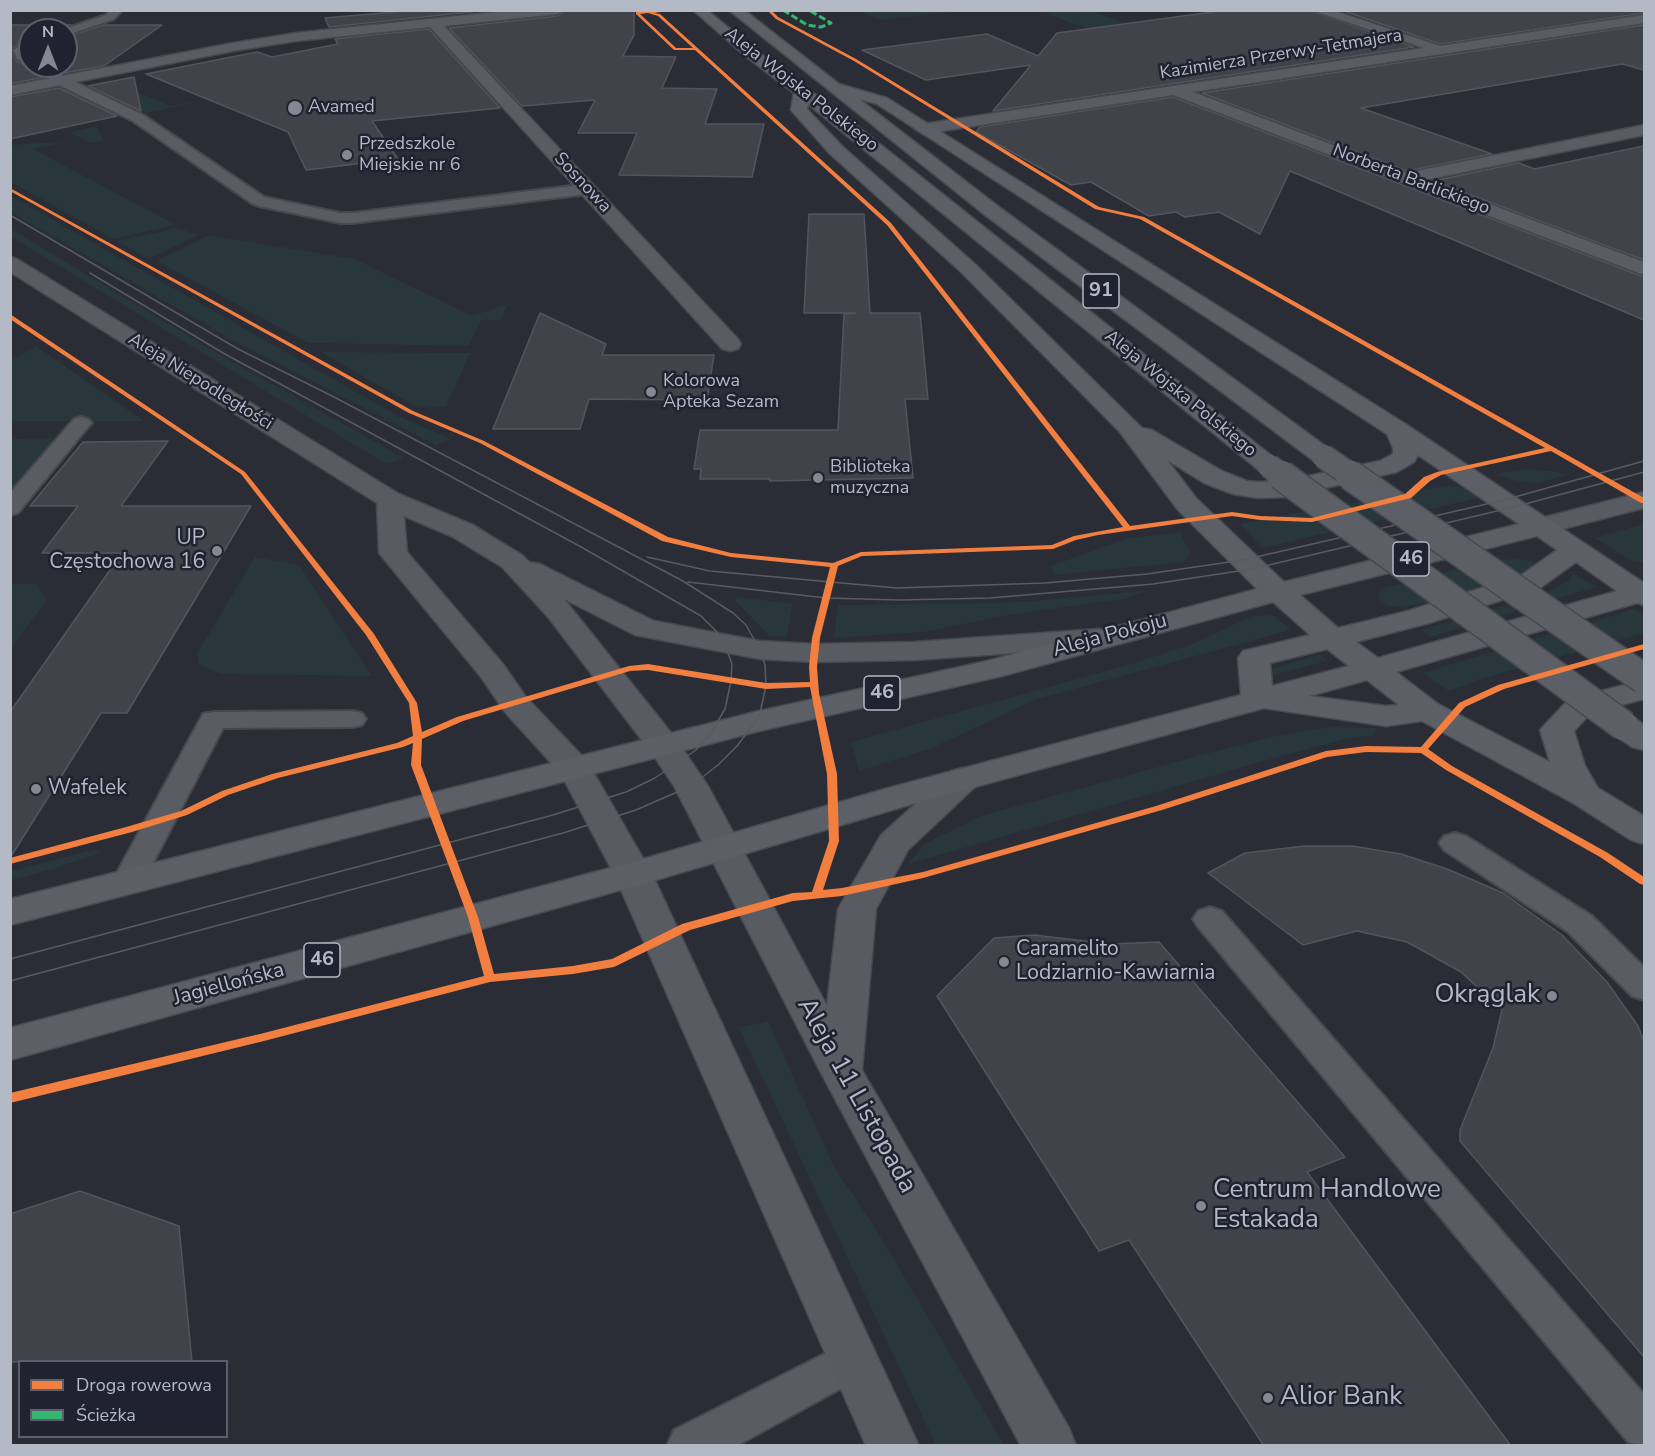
<!DOCTYPE html>
<meta charset="utf-8">
<style>
body{margin:0}
#map{position:relative;width:1655px;height:1456px;overflow:hidden;background:#2a2d35;font-family:"Nunito Sans",sans-serif}
canvas{display:block}
.frame{position:absolute;inset:0;border:12px solid #b4b9c6;pointer-events:none}
.legend{position:absolute;left:18px;top:1360px;width:210px;height:78px;box-sizing:border-box;background:#1e232f;border:2px solid #5a5f6b;margin:0;padding:8px 10px;list-style:none;font-size:18px;color:#b4b9c6}
.legend li{display:flex;align-items:center;gap:12px;height:30px}
.legend b{width:30px;border:2px solid #5a5f6b}
.north{position:absolute;left:18px;top:18px;width:60px;height:60px;box-sizing:border-box;background:#1e232f;border:2px solid #5a5f6b;border-radius:50%;rotate:0deg;font-size:16px;font-weight:700;line-height:24px;text-align:center;color:#b4b9c6}
.north::after{content:'';display:block;margin:auto;width:21px;height:27px;background:#848893;clip-path:polygon(50% 0,100% 100%,50% 72%,0 100%)}
</style>
<div id="map">
<canvas width="1655" height="1456"></canvas>
<div class="frame"></div>
<ul class="legend">
<li><b style="height:8px;background:#f27e40"></b>Droga rowerowa</li>
<li><b style="height:8px;background:#33b770"></b>Ścieżka</li>
</ul>
<div class="north">N</div>
</div>
<script>
const ctx = document.querySelector('canvas').getContext('2d');
ctx.lineJoin = 'round';
function fillPath(path, color) { ctx.fillStyle = color; ctx.fill(path, 'evenodd'); }
const toPath = rows => new Path2D(rows.map(r => 'M' + r).join(''));
function stroke(path, color, width, dash) { ctx.strokeStyle = color; ctx.lineWidth = width; ctx.lineCap = dash ? 'butt' : 'round'; ctx.setLineDash(dash || []); ctx.stroke(path); }
function label(font, color, halo, rows, align = 'center') {
  ctx.font = font + ' "Nunito Sans",sans-serif'; ctx.lineWidth = 5; ctx.setLineDash([]); ctx.textBaseline = 'middle'; ctx.strokeStyle = halo; ctx.fillStyle = color; for (const [text, x, y, turn = 0] of rows) {
    ctx.save(); ctx.translate(x, y); ctx.rotate((+turn || 0) * Math.PI / 180); ctx.textAlign = isNaN(turn) ? turn : align; if (halo) ctx.strokeText(text, 0, 0); ctx.fillText(text, 0, 0); ctx.restore();
  }
}
fillPath(toPath([
 [1066,10,1091,11,1136,27,1095,32,1045,13],
 [861,11,956,11,881,20],
 [109,80,170,106,212,99,146,113,90,84],
 [96,126,104,140,91,143,69,132],
 [70,141,33,149,176,225,113,239,11,182,11,145],
 [11,196,400,417,451,439,436,445,234,341,11,212],
 [177,228,199,235,148,259,117,241],
 [11,229,217,353,404,458,388,464,378,459,11,237],
 [209,235,355,259,472,316,508,304,500,320,481,320,469,346,308,343,157,261],
 [36,346,144,421,11,421,10,361],
 [321,352,470,353,446,407,419,408],
 [53,438,55,446,11,498,11,439],
 [1523,469,1551,471,1567,475,1536,484,1517,481,1494,474],
 [1449,485,1466,489,1478,498,1262,548,1240,524],
 [1644,524,1644,562,1633,562,1595,538],
 [1180,532,1190,553,1185,562,1054,575,1051,566,1128,538],
 [255,557,299,565,372,676,221,674,203,667,198,662,198,652],
 [1519,559,1531,561,1537,567,1522,578,1434,602,1396,607,1386,605,1379,599,1378,593,1384,588,1494,560],
 [1573,573,1596,587,1430,637,1421,630,1540,595,1569,581],
 [11,584,36,584,47,600,11,648],
 [1146,591,1123,599,1014,614,924,632,834,638,838,605,1008,603],
 [739,597,793,604,786,637,769,636,734,599],
 [1634,609,1644,616,1644,633,1484,678,1449,691,1422,673],
 [1269,615,1275,616,1291,630,1034,700,932,748,859,771,851,742,1138,662,1195,643,1252,616],
 [1320,654,1327,661,1270,676,1266,671],
 [1328,727,1377,728,1373,735,1342,740,1281,756,908,864,926,843,981,816,1201,755,1276,736],
 [93,850,102,852,50,870,11,880,11,871],
 [768,1021,834,1167,874,1226,1004,1445,936,1445,739,1028]
]), '#28373b');
const building = toPath([
 [418,10,489,10,329,27,325,18,418,10],
 [566,10,634,10,634,35,623,56,676,57,662,88,717,89,705,124,764,124,752,177,619,175,637,133,578,133,595,100,522,106,449,28,558,16,566,10],
 [1227,10,1309,10,1414,47,993,111,1031,65,926,80,862,50,987,34,1038,56,1057,33,1227,10],
 [1341,10,1644,10,1644,13,1440,44,1341,10],
 [10,25,71,25,60,30,30,30,30,37,11,49,16,61,30,67,44,77,10,84,10,25],
 [104,25,162,25,104,66,64,73,51,66,66,66,66,37,104,25],
 [1644,25,1644,70,1622,64,1361,108,1492,154,1407,171,1202,93,1644,25],
 [429,29,500,108,372,121,398,159,306,170,288,132,146,74,257,52,272,57,338,44,335,39,429,29],
 [134,77,141,111,88,86,134,77],
 [59,88,117,116,10,139,10,97,59,88],
 [1173,97,1644,277,1644,320,1290,171,1260,234,1219,212,1185,217,1176,212,1149,216,1091,182,1071,185,976,132,980,127,1173,97],
 [1644,146,1644,260,1433,181,1519,163,1534,169,1644,146],
 [809,214,864,214,870,313,920,313,928,399,905,399,913,478,770,481,770,479,700,479,701,469,694,469,700,430,838,430,844,314,856,313,804,313,809,214],
 [540,313,606,344,602,355,714,355,707,400,589,399,580,429,493,429,540,313],
 [168,441,121,506,251,506,127,713,101,713,10,858,10,712,122,553,42,553,78,506,30,506,83,442,168,441],
 [1304,846,1352,846,1401,854,1447,869,1503,893,1562,935,1607,982,1638,1026,1644,1042,1644,1357,1460,1141,1460,1130,1493,1048,1502,1010,1461,972,1407,942,1357,931,1303,945,1208,873,1245,853,1304,846],
 [1034,935,1110,944,1159,942,1345,1157,1307,1172,1511,1446,1264,1446,1129,1240,1099,1251,937,996,994,938,1034,935],
 [80,1191,179,1226,192,1362,10,1362,10,1214,80,1191]
]);
fillPath(building, '#40434a');
stroke(building, '#52555d', 1.5);
const lane = toPath([
 [110,10,122,10,114,19,70,34,66,35,66,30,62,30,106,15,110,10],
 [30,39,30,48,25,51,30,56,30,65,17,59,13,50,30,39],
 [32,66,47,66,67,78,143,115,264,197,340,213,353,213,587,184,595,189,587,194,353,223,340,223,259,206,253,204,133,121,57,84,32,66],
 [81,417,88,419,92,423,88,427,18,513,10,515,10,493,74,419,81,417],
 [352,711,362,713,366,719,362,725,352,727,223,728,139,890,128,893,117,890,112,882,203,714,213,712,352,711],
 [1455,833,1466,836,1592,916,1644,967,1644,1000,1632,996,1568,932,1444,850,1439,843,1444,836,1455,833],
 [1210,907,1222,911,1644,1394,1644,1446,1628,1442,1198,927,1193,919,1198,911,1210,907],
 [854,1339,869,1345,876,1359,869,1373,736,1446,667,1446,674,1430,854,1339]
]);
const street = toPath([
 [515,10,564,10,558,14,444,26,738,339,741,344,738,349,730,351,722,349,430,27,296,41,233,51,10,95,10,86,233,43,296,33,515,10],
 [1311,10,1332,10,1440,46,1644,15,1644,23,1193,92,1407,173,1644,125,1644,135,1425,180,1644,262,1644,275,1173,95,923,134,915,129,923,124,1424,48,1311,10]
]);
const secondary = toPath([
 [10,257,17,259,399,494,473,525,522,555,529,562,540,564,654,621,760,641,814,644,915,642,1099,629,1110,632,1114,638,1110,644,1099,647,915,660,814,662,760,659,635,635,564,599,676,739,708,786,827,1006,838,909,881,835,951,771,963,768,975,771,980,779,975,787,908,850,876,909,862,1070,1069,1428,1076,1446,1021,1446,820,1071,674,786,651,752,548,617,502,567,453,537,404,516,407,552,503,664,526,697,587,761,652,874,919,1446,866,1446,614,874,561,774,504,711,481,677,379,553,377,503,10,272,10,257],
 [1644,492,1644,508,1543,534,1533,532,1529,526,1533,520,1644,492]
]);
const primary = toPath([
 [693,10,707,10,754,49,852,122,1278,461,1282,466,1278,471,1269,474,1260,471,808,104,807,109,842,146,975,264,1142,428,1152,430,1222,471,1247,481,1258,482,1284,481,1380,461,1393,454,1393,448,1387,434,877,104,859,99,999,207,1332,451,1336,456,1332,461,1323,464,1314,461,985,215,729,10,744,10,839,84,887,98,1407,425,1644,583,1644,605,1637,603,1396,672,1438,704,1550,762,1540,730,1569,699,1644,680,1644,699,1591,713,1574,731,1585,766,1598,788,1644,816,1644,844,1631,840,1573,803,1422,721,1386,726,1264,708,916,803,646,883,10,1060,10,1028,629,863,892,787,1241,695,1238,658,1243,651,1310,635,1273,602,1002,676,759,731,10,925,10,899,755,712,987,661,1257,589,1178,510,1119,431,961,272,830,154,791,110,794,93,744,55,693,10],
 [1418,455,1519,524,1284,582,1196,498,1167,460,1204,483,1233,494,1258,498,1284,497,1397,472,1414,462,1418,455],
 [1537,536,1557,550,1520,576,1408,611,1338,628,1300,595,1537,536],
 [1576,562,1617,591,1378,658,1356,642,1429,623,1540,588,1576,562],
 [1327,649,1349,666,1272,686,1270,663,1327,649],
 [1367,680,1399,705,1386,706,1309,696,1367,680],
 [1624,716,1636,719,1644,725,1644,750,1632,747,1612,733,1608,726,1612,719,1624,716]
]);
stroke(lane, '#46484e', 4);
stroke(street, '#46484e', 3);
stroke(secondary, '#46484e', 3);
stroke(primary, '#484a52', 3);
fillPath(lane, '#5a5c63');
fillPath(street, '#5a5c63');
fillPath(secondary, '#585b62');
fillPath(primary, '#5c5f65');
stroke(toPath([
 [10,215,238,349,334,397,683,581,733,613,746,625,760,650,765,665,766,686,760,713,755,722,737,746,718,765,691,786,636,810,563,833,10,981],
 [647,557,710,571,897,588,1045,583,1147,574,1243,560,1504,500,1644,461],
 [688,582,826,598,900,600,990,598,1153,584,1252,569,1514,507,1644,472],
 [10,959,553,815,626,792,655,778,696,750,711,733,725,709,731,681,732,664,725,645,716,631,701,616,583,548,223,353,90,273]
]), '#585b61', 1.5);
const primaryBridgeFar1 = toPath([
 [1323,456,1352,476],
 [1269,466,1283,476]
]);
const primaryBridge = toPath([
 [1281,475,1624,726],
 [1350,475,1644,679]
]);
stroke(primaryBridgeFar1, '#484a52', 26, []);
stroke(primaryBridge, '#484a52', 32, []);
stroke(primaryBridgeFar1, '#5c5f65', 23);
stroke(primaryBridge, '#5c5f65', 29);
stroke(toPath([
 [783,10,807,25,821,27,831,23,809,10]
]), '#33b770', 3, [7, 3]);
fillPath(toPath([
 [640,10,673,10,654,13,660,14,891,223,1130,526,1232,512,1260,516,1312,518,1405,494,1424,477,1437,472,1545,448,1140,219,1095,209,854,61,776,19,767,10,771,10,778,17,856,59,1099,207,1144,217,1644,498,1644,503,1641,503,1551,451,1441,475,1430,481,1411,498,1312,522,1260,520,1232,516,1098,535,1076,540,1053,549,862,556,838,566,820,638,817,667,819,693,837,774,839,841,823,890,842,888,923,872,1156,806,1326,751,1366,746,1421,747,1459,703,1498,685,1644,644,1644,649,1504,689,1465,707,1428,749,1452,766,1608,853,1644,877,1644,885,1640,884,1600,857,1446,770,1421,753,1366,752,1327,757,1162,810,923,878,842,896,793,901,690,930,614,967,573,974,490,982,264,1041,10,1103,10,1093,264,1033,484,976,468,917,411,765,413,743,403,747,278,778,228,795,187,815,132,832,10,864,10,858,126,827,181,811,222,791,272,774,397,743,413,736,409,703,366,635,241,474,10,319,10,314,245,472,374,634,417,703,422,732,457,717,629,666,648,664,766,683,810,682,809,667,812,638,830,567,731,557,662,541,480,443,409,413,10,191,10,188,413,411,484,441,668,537,731,553,833,563,861,552,1052,545,1074,536,1123,527,887,225,695,50,674,50,636,14,636,12,642,11,640,10],
 [648,13,658,16,693,48,676,48,640,14,648,13],
 [648,670,766,689,810,687,827,774,829,841,812,892,793,893,682,924,612,959,573,966,494,974,478,917,421,765,422,739,463,721,630,671,648,670]
]), '#f27e40');
for (const [x, y, r, color] of [
 [295,108,8,"#848893"],
 [347,155,6,"#848893"],
 [651,392,6,"#848893"],
 [818,478,6,"#848893"],
 [217,551,6,"#848893"],
 [36,789,6,"#848893"],
 [1004,962,6,"#848893"],
 [1552,996,6,"#848893"],
 [1201,1206,6,"#848893"],
 [1268,1398,6,"#848893"]
]) { const dot = new Path2D(); dot.arc(x, y, r, 0, 2 * Math.PI); ctx.fillStyle = color; ctx.fill(dot); stroke(dot, '#1e232f', 2); }
label('18px', '#b4b9c6', '#1e232f', [
 ["Kazimierza Przerwy-Tetmajera",1281,55,-9],
 ["Aleja Wojska Polskiego",801,90,38],
 ["Norberta Barlickiego",1411,180,21],
 ["Sosnowa",582,183,47],
 ["Aleja Niepodległości",200,382,32],
 ["Aleja Wojska Polskiego",1180,394,39]
]);
label('18px', '#b4b9c6', '#1e232f', [
 ["Avamed",308,108],
 ["Przedszkole",359,145],
 ["Miejskie nr 6",359,166],
 ["Kolorowa",663,382],
 ["Apteka Sezam",663,403],
 ["Biblioteka",830,468],
 ["muzyczna",830,489]
], 'left');
for (const [x, y, w] of [
 [1101,291,36],
 [1411,559,36],
 [882,693,36],
 [322,960,36]
]) { const box = new Path2D(); box.roundRect(x - w / 2, y - 17, w, 34, 4.5); ctx.fillStyle = '#1e232f'; ctx.fill(box); stroke(box, '#b4b9c6', 1.5); }
label('bold 20px', '#b4b9c6', null, [
 ["91",1101,291],
 ["46",1411,559],
 ["46",882,693],
 ["46",322,960]
]);
label('21px', '#b4b9c6', '#1e232f', [
 ["UP",205,539,"right"],
 ["Częstochowa 16",205,563,"right"],
 ["Wafelek",48,789],
 ["Caramelito",1016,950],
 ["Lodziarnio-Kawiarnia",1016,974]
], 'left');
label('21px', '#b4b9c6', '#1e232f', [
 ["Aleja Pokoju",1110,636,-15],
 ["Jagiellońska",229,985,-15]
]);
label('26px', '#b4b9c6', '#1e232f', [
 ["Okrąglak",1540,996,"right"],
 ["Centrum Handlowe",1213,1191],
 ["Estakada",1213,1221],
 ["Alior Bank",1280,1398]
], 'left');
label('26px', '#b4b9c6', '#1e232f', [
 ["Aleja 11 Listopada",856,1096,61]
]);
</script>
